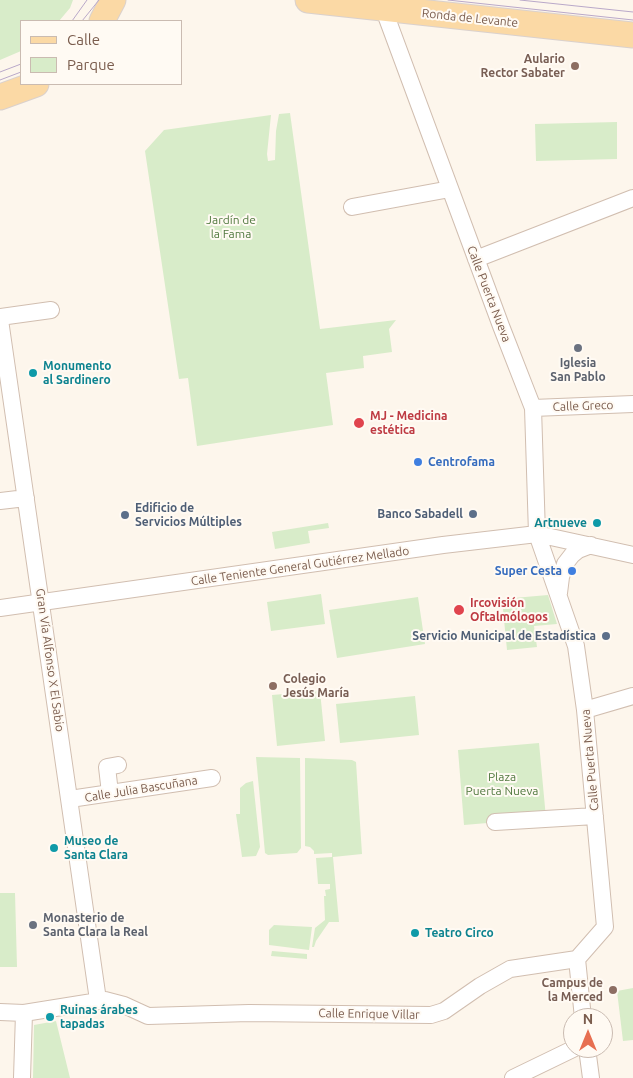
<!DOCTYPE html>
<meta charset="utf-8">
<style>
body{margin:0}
#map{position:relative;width:633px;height:1078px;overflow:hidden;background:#fdf6ec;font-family:Ubuntu,sans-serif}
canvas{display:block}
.legend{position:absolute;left:20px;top:20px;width:162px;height:65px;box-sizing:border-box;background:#fffaf3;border:1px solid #cabbb1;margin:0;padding:6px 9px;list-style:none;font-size:15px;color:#7a5c4d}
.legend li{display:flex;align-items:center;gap:10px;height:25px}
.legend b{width:25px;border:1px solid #cabbb1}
.north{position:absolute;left:563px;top:1008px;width:50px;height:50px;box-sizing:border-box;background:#fffaf3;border:1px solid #cabbb1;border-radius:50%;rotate:0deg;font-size:14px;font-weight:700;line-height:20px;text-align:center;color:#7a5c4d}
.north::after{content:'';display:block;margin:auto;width:18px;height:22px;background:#e76f51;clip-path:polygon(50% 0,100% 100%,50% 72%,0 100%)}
</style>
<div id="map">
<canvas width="633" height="1078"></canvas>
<ul class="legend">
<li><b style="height:6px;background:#fbd9a5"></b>Calle</li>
<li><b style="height:14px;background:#d8ecc9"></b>Parque</li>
</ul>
<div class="north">N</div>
</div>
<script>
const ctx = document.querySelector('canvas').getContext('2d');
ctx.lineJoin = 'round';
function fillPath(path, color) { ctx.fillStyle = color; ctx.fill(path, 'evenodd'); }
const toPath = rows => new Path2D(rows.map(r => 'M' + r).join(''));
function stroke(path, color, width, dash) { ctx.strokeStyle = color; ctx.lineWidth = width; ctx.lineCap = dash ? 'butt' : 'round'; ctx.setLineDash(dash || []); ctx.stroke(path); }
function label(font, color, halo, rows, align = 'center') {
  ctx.font = font + ' Ubuntu,sans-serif'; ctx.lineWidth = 4; ctx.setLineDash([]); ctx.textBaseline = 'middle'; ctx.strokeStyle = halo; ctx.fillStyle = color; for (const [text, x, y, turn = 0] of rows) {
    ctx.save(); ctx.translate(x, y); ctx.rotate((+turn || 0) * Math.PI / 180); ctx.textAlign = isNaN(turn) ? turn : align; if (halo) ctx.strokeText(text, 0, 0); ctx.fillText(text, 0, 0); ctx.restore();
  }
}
fillPath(toPath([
 [0,0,73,0,70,8,59,21,21,21,21,51,0,60],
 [290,113,320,329,396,320,389,329,392,352,363,356,364,368,326,373,333,425,197,446,188,378,179,379,145,151,164,130,271,115,267,154,268,161,275,160,276,131,279,114],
 [617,122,617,159,536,161,535,124],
 [328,523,329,528,308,531,310,543,275,549,272,532],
 [321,594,325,624,271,631,267,602],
 [548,595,557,624,534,626,537,647,507,650,502,599],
 [418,597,425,644,337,658,329,610],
 [320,691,325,741,277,746,272,695],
 [415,696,419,735,340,743,336,704],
 [539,743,546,818,464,825,458,750],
 [256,757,300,758,301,848,297,853,268,855,265,853],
 [305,758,352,760,356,762,362,854,333,857,339,922,329,922,316,941,314,947,312,947,315,928,325,920,324,896,326,896,325,890,330,889,330,884,318,884,316,858,332,857,332,853,314,854,314,851,310,847,305,846],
 [253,781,260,847,256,856,242,857,236,814,240,814,240,788,246,783],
 [0,893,15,893,17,967,0,967],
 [274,925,312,927,309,950,269,945,269,930],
 [272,951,307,954,307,959,271,956],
 [633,988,633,1040,623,1041,617,991],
 [56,1021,70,1078,33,1078,34,1025]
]), '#d8ecc9');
const minor = toPath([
 [381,2,501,326,533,408,537,534,576,646,585,710,605,927,577,959,583,1018],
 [352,207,450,189],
 [476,259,633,198],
 [0,317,51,310],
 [0,320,98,1000],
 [533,408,633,404],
 [0,501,26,498],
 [559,593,561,577,565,564,572,555,578,550,591,545],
 [0,608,443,545,537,534,633,555],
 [585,710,633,696],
 [110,793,107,767,118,765],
 [70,799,212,778],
 [495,822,595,816],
 [0,1012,24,1013,105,1000,124,1005,148,1016,249,1013,431,1015,444,1011,480,986,510,969,577,959],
 [587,1048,591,1078],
 [22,1078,24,1013],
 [513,1078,575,1048]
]);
const primary = toPath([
 [308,0,633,35],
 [102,21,113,0],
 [0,97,36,84]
]);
stroke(minor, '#d1beb0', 18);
stroke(primary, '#dad1cd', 27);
stroke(minor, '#fff', 16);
stroke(primary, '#fbd9a5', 25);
stroke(toPath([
 [448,0,633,20],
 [520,0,633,12],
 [72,21,87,0],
 [82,21,99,0],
 [0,72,21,64],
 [0,80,21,72]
]), '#b9a8c9', 1);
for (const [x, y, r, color] of [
 [575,66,5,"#8d6e63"],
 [578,348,5,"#6b7280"],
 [33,373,5,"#0f9aa8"],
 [359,423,6,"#e0444e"],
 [418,462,5,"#3f7fe0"],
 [473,514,5,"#5c6f8a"],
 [125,515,5,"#5c6f8a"],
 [597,523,5,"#0f9aa8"],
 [572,571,5,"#3f7fe0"],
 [459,610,6,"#e0444e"],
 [606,636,5,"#5c6f8a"],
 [273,686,5,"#8d6e63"],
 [54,848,5,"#0f9aa8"],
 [33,925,5,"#6b7280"],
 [415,933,5,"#0f9aa8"],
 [613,990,5,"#8d6e63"],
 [50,1017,5,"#0f9aa8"]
]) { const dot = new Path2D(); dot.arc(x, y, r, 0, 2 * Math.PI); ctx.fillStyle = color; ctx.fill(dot); stroke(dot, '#fffaf3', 2); }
label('12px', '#7a5c4d', '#fffaf3', [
 ["Ronda de Levante",470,18,6],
 ["Calle Puerta Nueva",489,294,69],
 ["Calle Greco",583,406,-2],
 ["Calle Teniente General Gutiérrez Mellado",300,566,-8],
 ["Gran Vía Alfonso X El Sabio",50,660,82],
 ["Calle Puerta Nueva",590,760,-95],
 ["Calle Julia Bascuñana",141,789,-9],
 ["Calle Enrique Villar",369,1014,1]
]);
label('bold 12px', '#785e54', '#fffaf3', [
 ["Aulario",565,59],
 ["Rector Sabater",565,73],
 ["Colegio",283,679,"left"],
 ["Jesús María",283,693,"left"],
 ["Campus de",603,983],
 ["la Merced",603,997]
], 'right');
label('12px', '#537a41', '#fffaf3', [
 ["Jardín de",231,220],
 ["la Fama",231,234],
 ["Plaza",502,777],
 ["Puerta Nueva",502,791]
]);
label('bold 12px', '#5b616d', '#fffaf3', [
 ["Iglesia",578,363],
 ["San Pablo",578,377],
 ["Monasterio de",43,918,"left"],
 ["Santa Clara la Real",43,932,"left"]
]);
label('bold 12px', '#0d838f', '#fffaf3', [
 ["Monumento",43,366],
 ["al Sardinero",43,380],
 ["Artnueve",587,523,"right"],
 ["Museo de",64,841],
 ["Santa Clara",64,855],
 ["Teatro Circo",425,933],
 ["Ruinas árabes",60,1010],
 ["tapadas",60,1024]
], 'left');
label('bold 12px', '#be3a42', '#fffaf3', [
 ["MJ - Medicina",370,416],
 ["estética",370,430],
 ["Ircovisión",470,603],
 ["Oftalmólogos",470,617]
], 'left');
label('bold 12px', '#366cbe', '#fffaf3', [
 ["Centrofama",428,462],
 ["Super Cesta",562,571,"right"]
], 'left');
label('bold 12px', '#4e5e75', '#fffaf3', [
 ["Edificio de",135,508,"left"],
 ["Servicios Múltiples",135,522,"left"],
 ["Banco Sabadell",463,514],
 ["Servicio Municipal de Estadística",596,636]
], 'right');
</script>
